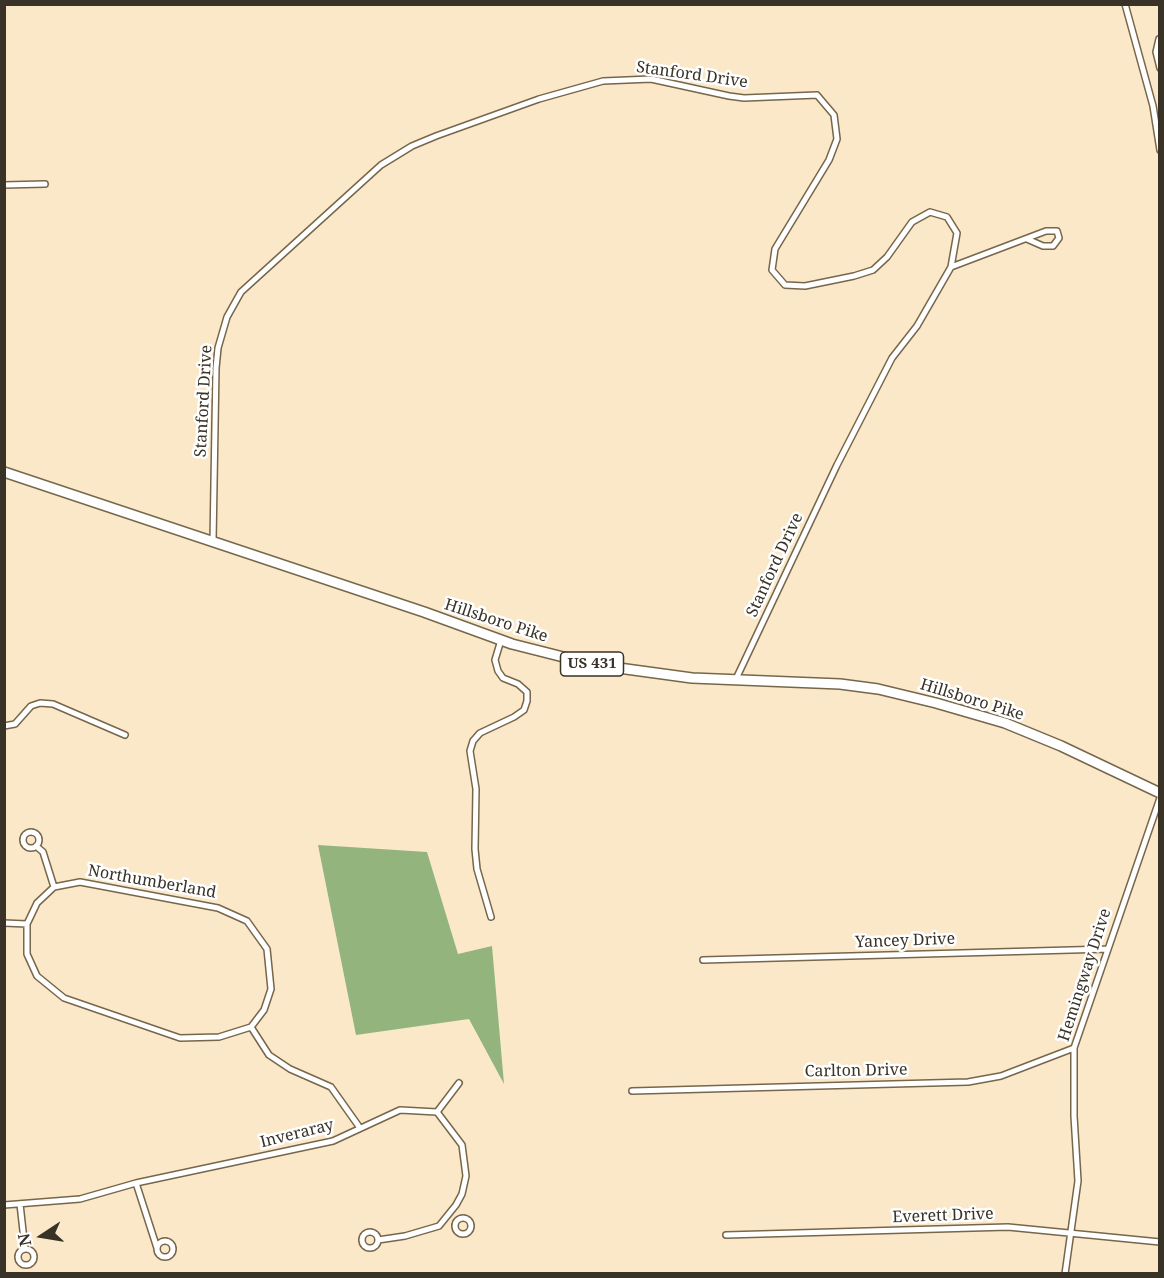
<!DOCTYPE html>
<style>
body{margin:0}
#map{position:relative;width:1164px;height:1278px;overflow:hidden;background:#fbe8c9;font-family:"Noto Serif",serif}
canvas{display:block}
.frame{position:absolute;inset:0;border:6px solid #393226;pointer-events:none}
.north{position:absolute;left:12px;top:1206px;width:60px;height:60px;-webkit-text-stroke:4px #fff;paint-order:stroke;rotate:258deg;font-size:16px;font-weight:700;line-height:24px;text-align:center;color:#393226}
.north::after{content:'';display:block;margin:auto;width:21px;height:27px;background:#393226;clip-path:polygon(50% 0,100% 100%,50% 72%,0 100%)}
</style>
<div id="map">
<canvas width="1164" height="1278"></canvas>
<div class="frame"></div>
<div class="north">N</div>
</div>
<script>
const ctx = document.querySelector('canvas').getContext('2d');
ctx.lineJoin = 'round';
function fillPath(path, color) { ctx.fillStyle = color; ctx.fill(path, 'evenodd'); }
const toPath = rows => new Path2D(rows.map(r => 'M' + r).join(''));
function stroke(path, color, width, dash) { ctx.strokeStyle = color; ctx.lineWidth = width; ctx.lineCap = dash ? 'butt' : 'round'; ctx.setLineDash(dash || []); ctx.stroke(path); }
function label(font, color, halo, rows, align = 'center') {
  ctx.font = font + ' "Noto Serif",serif'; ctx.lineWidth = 5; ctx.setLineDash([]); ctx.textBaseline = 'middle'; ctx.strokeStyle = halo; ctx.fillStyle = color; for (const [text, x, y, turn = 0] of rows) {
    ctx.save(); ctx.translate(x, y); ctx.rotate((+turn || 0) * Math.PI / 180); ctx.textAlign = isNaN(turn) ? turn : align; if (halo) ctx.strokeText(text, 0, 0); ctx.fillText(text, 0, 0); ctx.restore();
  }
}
fillPath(toPath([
 [318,845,427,852,458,954,492,946,504,1084,469,1019,356,1035]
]), '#93b57d');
const minor = toPath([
 [1125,4,1153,106,1160,150],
 [1159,39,1156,52,1160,68],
 [4,185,45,184],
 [951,267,1046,231,1057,231,1059,238,1053,246,1043,246,1027,239],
 [213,541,216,368,218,348,227,317,241,292,381,165,412,146,436,136,539,99,603,81,651,79,729,96,744,98,817,95,834,115,837,139,829,160,775,249,772,270,785,285,805,286,854,276,873,270,887,257,912,222,930,212,947,217,957,233,951,267,917,326,892,358,837,465,735,681],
 [4,726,15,724,31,706,40,703,53,704,125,735],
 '23 840a8 8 0 1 1 16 0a8 8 0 1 1-16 0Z',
 [36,846,43,852,54,887],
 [80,882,218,908,247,921,267,949,271,989,264,1010,251,1027,219,1037,180,1038,64,998,37,976,27,954,27,924,37,903,54,887,80,882],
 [491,917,477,869,475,849,476,789,470,751,473,741,480,733,514,717,524,710,527,701,527,692,518,684,503,678,498,671,495,660,501,640],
 [4,923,27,924],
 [703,960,1108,949],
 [251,1027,269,1055,290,1069,331,1087,360,1128],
 [632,1091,968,1082,1001,1076,1074,1048],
 [437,1112,459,1083],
 [136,1183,157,1248],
 [20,1204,25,1249],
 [4,1205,80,1199,136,1183,333,1141,400,1110,437,1112,462,1145,466,1176,462,1194,456,1205,439,1226,405,1236,378,1240],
 '455 1226a8 8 0 1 1 16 0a8 8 0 1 1-16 0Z',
 '362 1240a8 8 0 1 1 16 0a8 8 0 1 1-16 0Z',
 [726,1235,1008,1227,1160,1242],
 '157 1249a8 8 0 1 1 16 0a8 8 0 1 1-16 0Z',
 '18 1257a8 8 0 1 1 16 0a8 8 0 1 1-16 0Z',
 [1065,1274,1078,1181,1074,1116,1074,1048,1160,798]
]);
const primary = toPath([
 [4,472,424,612,512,644,591,664,626,669,692,678,840,684,878,689,936,703,1005,723,1061,746,1160,793]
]);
stroke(minor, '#76664a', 8);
stroke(primary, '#76664a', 12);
stroke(minor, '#fff', 5);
stroke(primary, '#fff', 9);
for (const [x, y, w] of [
 [592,664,63]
]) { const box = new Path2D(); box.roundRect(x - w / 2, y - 12, w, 24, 4.5); ctx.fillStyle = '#fff'; ctx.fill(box); stroke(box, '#393226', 1.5); }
label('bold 15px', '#393226', null, [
 ["US 431",592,664]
]);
label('16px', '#393226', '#fff', [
 ["Stanford Drive",692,75,8],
 ["Stanford Drive",204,401,-87],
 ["Stanford Drive",775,565,-65],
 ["Hillsboro Pike",496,621,18],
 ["Hillsboro Pike",972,700,17],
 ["Northumberland",152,882,10],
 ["Yancey Drive",905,941,-2],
 ["Hemingway Drive",1085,975,-72],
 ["Carlton Drive",856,1071,-1],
 ["Inveraray",297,1134,-14],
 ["Everett Drive",943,1216,-2]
]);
</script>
